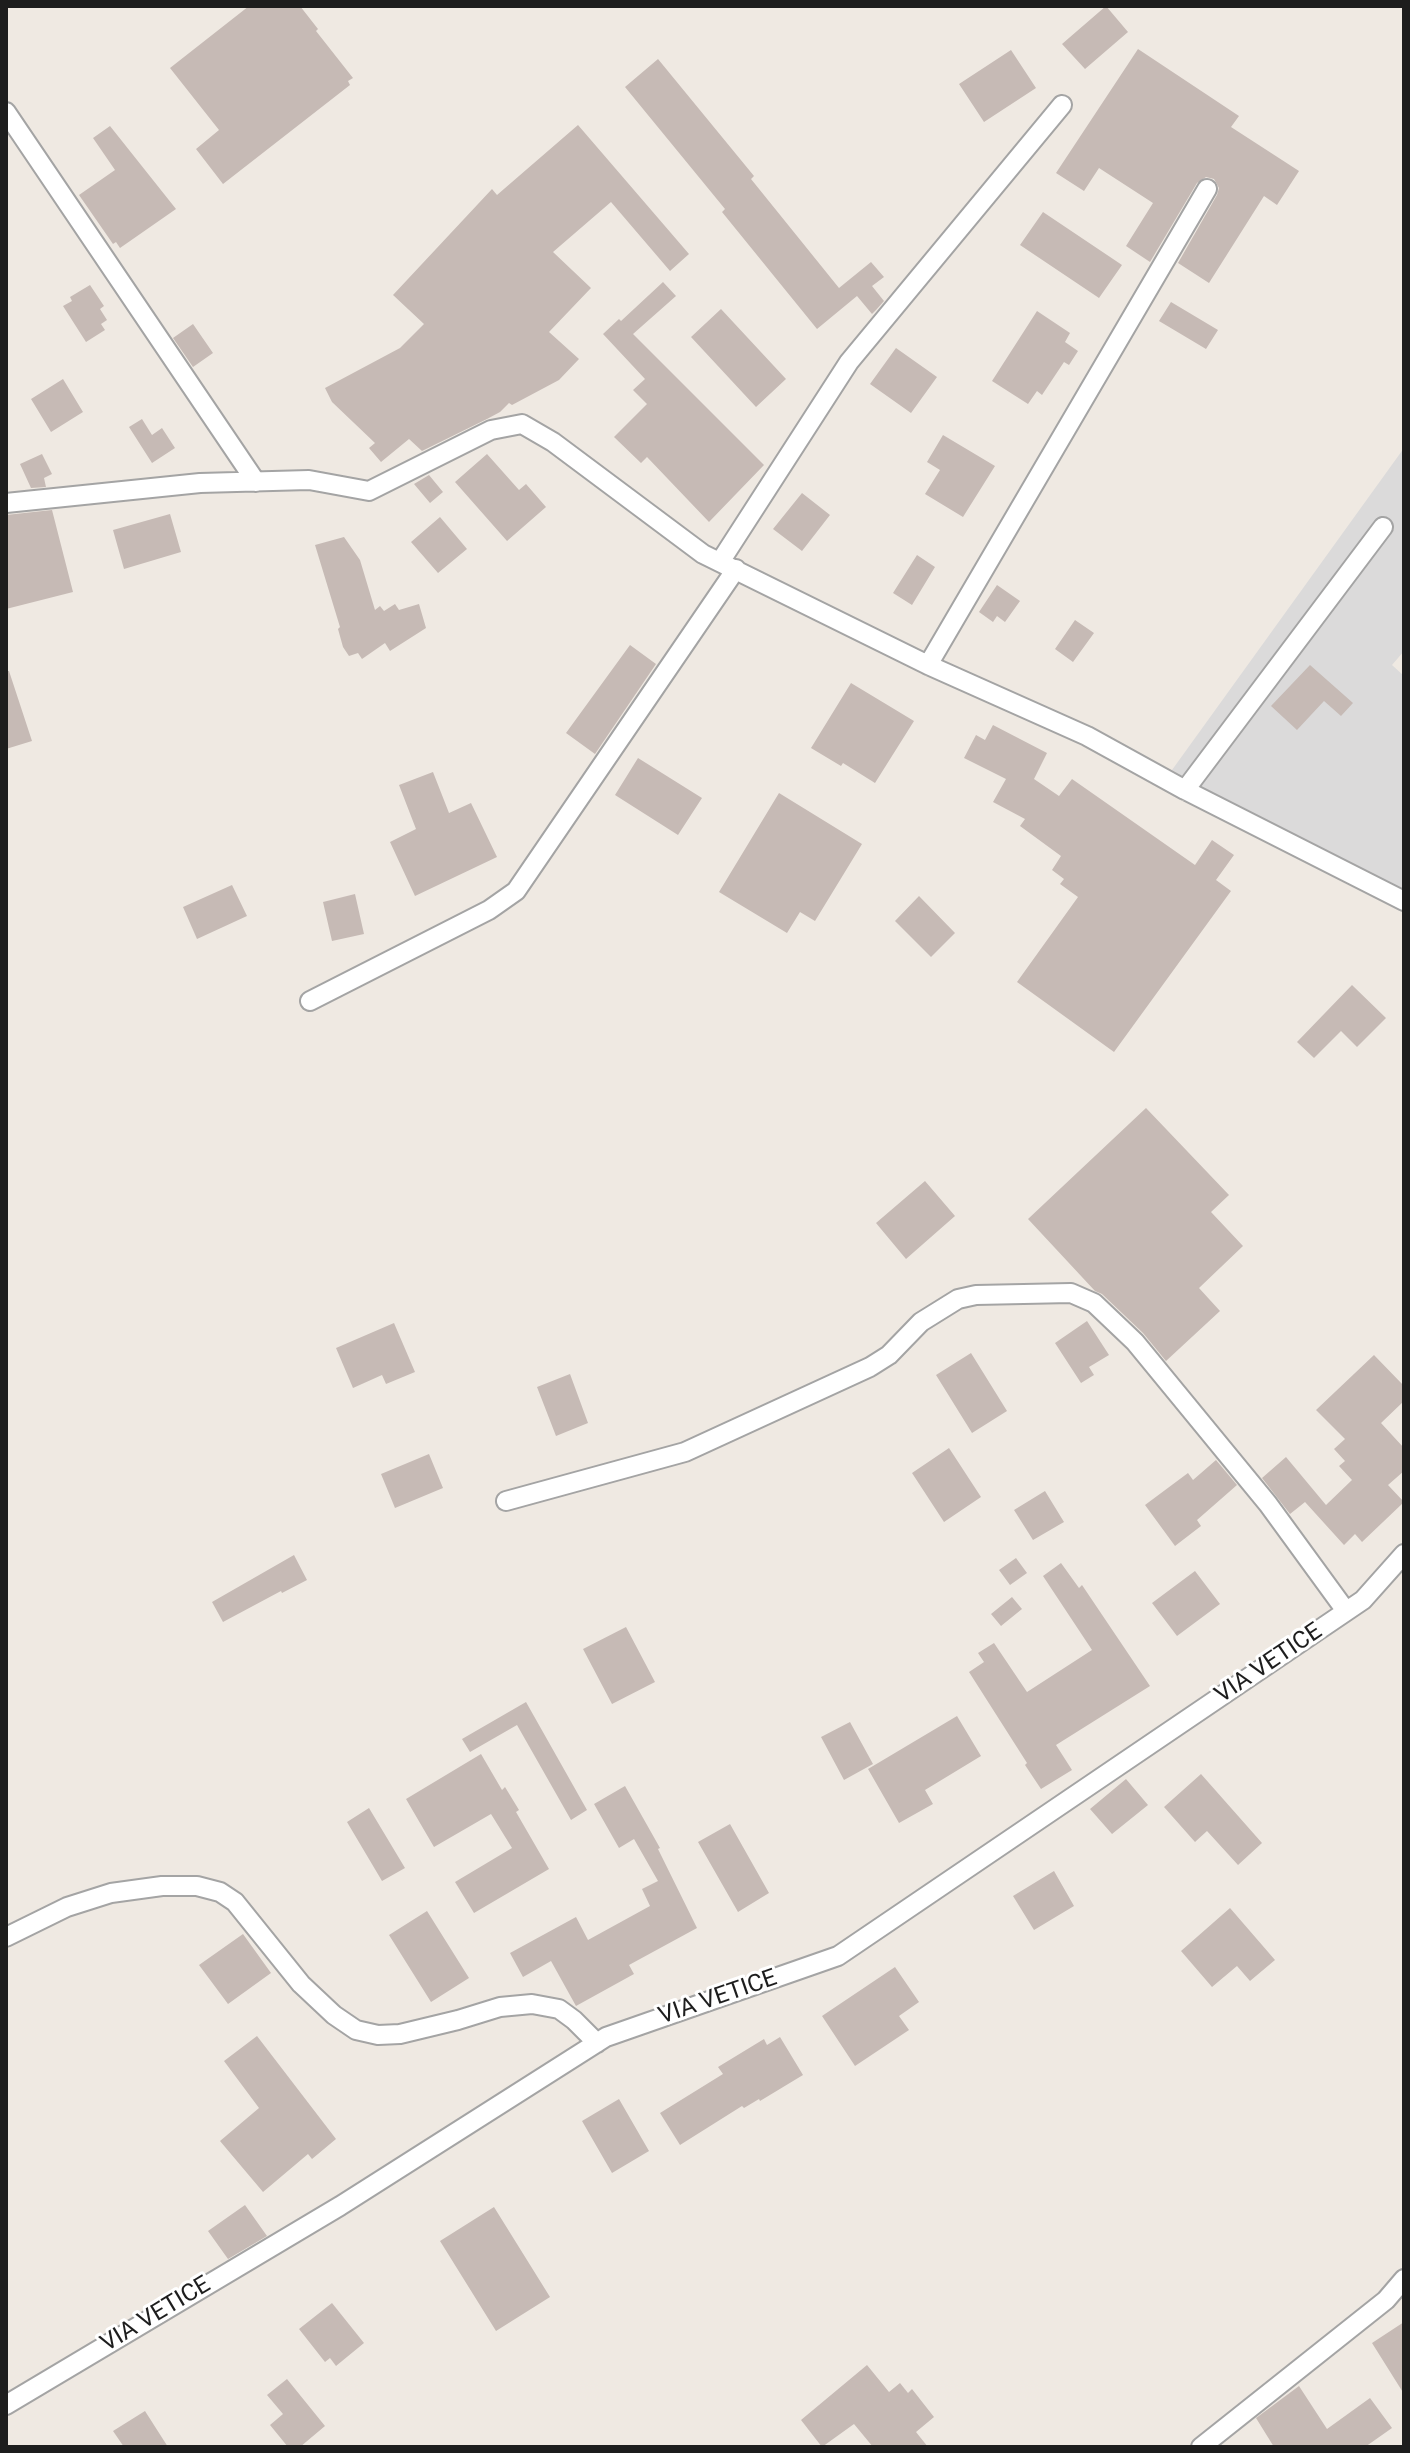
<!DOCTYPE html>
<style>
body{margin:0}
#map{position:relative;width:1410px;height:2453px;overflow:hidden;background:#efe9e2;font-family:Roboto,sans-serif}
canvas{display:block}
.frame{position:absolute;inset:0;border:8px solid #1d1d1d;pointer-events:none}
</style>
<div id="map">
<canvas width="1410" height="2453"></canvas>
<div class="frame"></div>
</div>
<script>
const ctx = document.querySelector('canvas').getContext('2d');
ctx.lineJoin = 'round';
function fillPath(path, color) { ctx.fillStyle = color; ctx.fill(path, 'evenodd'); }
const toPath = rows => new Path2D(rows.map(r => 'M' + r).join(''));
function stroke(path, color, width, dash) { ctx.strokeStyle = color; ctx.lineWidth = width; ctx.lineCap = dash ? 'butt' : 'round'; ctx.setLineDash(dash || []); ctx.stroke(path); }
function label(font, color, halo, rows, align = 'center') {
  ctx.font = font + ' Roboto,sans-serif'; ctx.lineWidth = 6; ctx.setLineDash([]); ctx.textBaseline = 'middle'; ctx.strokeStyle = halo; ctx.fillStyle = color; for (const [text, x, y, turn = 0] of rows) {
    ctx.save(); ctx.translate(x, y); ctx.rotate((+turn || 0) * Math.PI / 180); ctx.textAlign = isNaN(turn) ? turn : align; if (halo) ctx.strokeText(text, 0, 0); ctx.fillText(text, 0, 0); ctx.restore();
  }
}
fillPath(toPath([
 [1404,448,1404,651,1392,665,1404,676,1404,895,1301,845,1172,770]
]), '#dbdada');
fillPath(toPath([
 [249,6,300,6,318,29,316,31,353,78,348,81,350,85,223,184,196,149,219,130,170,68],
 [1106,6,1128,32,1085,69,1062,44],
 [1138,49,1239,116,1231,127,1299,171,1277,205,1264,196,1209,283,1178,263,1217,195,1219,188,1214,179,1206,177,1197,183,1150,262,1126,246,1153,203,1099,168,1084,191,1056,173],
 [1011,50,1036,88,984,122,959,84],
 [658,59,754,176,751,179,839,288,871,262,884,277,872,286,884,301,876,310,872,314,857,296,817,329,722,212,725,209,625,87],
 [578,125,689,254,670,271,611,202,553,252,591,288,549,332,579,359,559,380,512,405,509,403,500,412,487,419,422,451,409,439,381,462,369,448,375,443,332,402,325,388,400,348,424,324,393,295,492,189,497,195],
 [110,126,176,209,120,248,116,242,113,244,79,195,115,170,93,138],
 [1043,212,1122,265,1099,298,1020,245],
 [663,282,676,296,633,334,764,465,709,522,647,457,641,463,614,437,647,404,633,390,645,379,603,334,619,319,621,321],
 [90,285,104,306,100,309,107,320,101,324,105,330,86,342,63,306,72,301,70,297],
 [1171,302,1218,330,1206,349,1159,321],
 [721,309,786,379,756,407,691,337],
 [1037,311,1070,333,1065,342,1078,351,1069,365,1064,362,1042,395,1037,391,1028,404,992,381],
 [193,324,213,353,193,367,173,338],
 [896,348,937,377,911,413,870,384],
 [63,379,83,412,51,432,31,399],
 [142,419,152,435,162,428,175,448,152,463,129,427],
 [943,435,995,466,963,517,925,494,940,470,927,462],
 [42,454,52,474,44,478,46,487,31,488,20,464],
 [487,454,519,490,526,484,546,507,507,541,455,482],
 [429,475,443,492,430,503,414,484],
 [802,493,830,515,802,551,773,529],
 [52,510,73,592,6,609,6,515],
 [170,514,181,552,124,569,113,530],
 [440,517,467,549,438,573,411,542],
 [344,537,360,560,375,610,380,606,384,611,395,604,399,610,419,604,426,628,390,651,385,643,362,659,358,653,349,656,343,647,338,629,340,627,315,545],
 [917,555,935,567,912,605,893,593],
 [997,585,1020,601,1005,622,997,616,993,622,979,612],
 [1075,620,1094,633,1073,662,1055,649],
 [630,645,656,664,595,754,566,733],
 [1310,665,1353,703,1341,716,1324,701,1297,730,1271,706],
 [6,671,9,671,32,741,6,749],
 [851,683,914,721,875,783,843,763,841,766,811,748],
 [993,725,1047,753,1034,779,1059,796,1072,779,1195,865,1212,840,1234,855,1216,880,1231,891,1114,1052,1017,982,1078,897,1060,884,1064,879,1052,870,1061,856,1020,826,1025,819,993,802,1006,779,964,758,976,735,985,740],
 [638,758,702,798,678,835,615,795],
 [433,772,449,813,471,803,497,857,415,896,390,842,416,829,399,785],
 [779,793,862,844,815,921,800,912,787,933,719,892],
 [232,885,247,916,197,939,183,907],
 [355,894,364,934,332,941,323,902],
 [919,896,955,933,931,957,895,921],
 [1352,985,1386,1018,1357,1047,1341,1031,1314,1058,1297,1042],
 [1146,1108,1229,1195,1211,1212,1243,1246,1199,1288,1220,1311,1166,1361,1143,1333,1102,1294,1095,1291,1028,1219],
 [925,1181,955,1216,906,1259,876,1223],
 [1087,1321,1109,1355,1089,1367,1094,1375,1081,1383,1055,1343],
 [394,1323,415,1372,386,1384,382,1375,353,1388,336,1348],
 [971,1353,1007,1411,972,1433,936,1375],
 [1374,1355,1404,1386,1404,1401,1381,1423,1404,1448,1404,1471,1388,1485,1404,1502,1362,1542,1355,1534,1344,1545,1305,1502,1290,1514,1262,1478,1286,1457,1326,1505,1352,1480,1339,1466,1345,1461,1334,1449,1345,1439,1316,1410],
 [570,1374,588,1423,556,1436,537,1387],
 [949,1448,981,1497,944,1522,912,1473],
 [429,1454,443,1488,395,1508,381,1474],
 [1216,1460,1237,1485,1197,1520,1201,1526,1175,1546,1145,1505,1188,1473,1193,1480],
 [1045,1491,1064,1522,1033,1540,1014,1510],
 [294,1555,307,1580,282,1593,281,1591,223,1622,212,1602],
 [1016,1558,1027,1573,1010,1585,999,1570],
 [1061,1563,1079,1588,1082,1585,1150,1686,1056,1745,1072,1770,1041,1789,1025,1765,1027,1763,969,1672,984,1662,978,1653,994,1643,1027,1692,1092,1650,1043,1576],
 [1195,1571,1220,1604,1177,1636,1152,1603],
 [1012,1597,1022,1609,1001,1626,991,1614],
 [626,1627,655,1682,612,1704,583,1649],
 [526,1702,587,1810,571,1820,517,1725,470,1752,462,1739],
 [957,1716,981,1756,925,1790,933,1804,899,1823,868,1769],
 [850,1722,873,1764,844,1780,821,1737],
 [481,1754,502,1790,505,1787,519,1810,516,1812,549,1869,474,1913,455,1882,512,1848,491,1814,434,1847,406,1799],
 [1201,1774,1262,1843,1238,1865,1207,1831,1195,1842,1164,1807],
 [1126,1779,1148,1805,1112,1834,1090,1809],
 [625,1786,660,1848,658,1849,697,1928,629,1965,634,1974,576,2006,551,1961,523,1977,510,1953,576,1917,588,1940,650,1906,642,1889,658,1881,634,1839,619,1848,594,1804],
 [369,1808,405,1868,382,1881,347,1822],
 [730,1824,769,1893,738,1912,698,1842],
 [1054,1871,1074,1906,1034,1930,1013,1896],
 [1230,1908,1275,1960,1250,1981,1237,1966,1212,1987,1181,1951],
 [427,1911,469,1978,431,2002,389,1935],
 [243,1934,271,1973,228,2004,199,1965],
 [895,1967,919,2002,899,2016,909,2030,855,2066,822,2016],
 [257,2036,336,2139,312,2159,308,2154,263,2192,220,2141,259,2108,224,2061],
 [780,2037,803,2075,760,2101,759,2099,744,2108,742,2106,680,2145,660,2113,723,2074,718,2067,764,2039,767,2045],
 [619,2099,649,2151,612,2173,582,2121],
 [245,2205,267,2236,228,2259,208,2231],
 [494,2207,550,2297,496,2331,440,2241],
 [332,2303,364,2343,336,2366,330,2358,325,2362,299,2329],
 [1404,2322,1404,2394,1372,2343],
 [867,2365,889,2392,900,2383,908,2393,912,2389,934,2417,916,2432,928,2447,873,2447,854,2424,822,2447,801,2420],
 [287,2379,325,2426,300,2447,288,2447,270,2425,283,2414,267,2395],
 [1299,2386,1327,2429,1370,2398,1392,2428,1365,2447,1274,2447,1256,2418],
 [145,2411,168,2447,124,2447,113,2431]
]), '#c6bab5');
const street = toPath([
 [6,112,256,482],
 [6,503,200,483,309,480,369,491,491,430,522,424,553,442,703,554,928,665,1087,736,1185,790,1404,901],
 [720,562,849,362,1062,105],
 [928,665,1207,189],
 [1185,790,1383,527],
 [310,1001,489,910,516,891,736,569],
 [506,1501,685,1452,870,1367,889,1355,921,1322,958,1299,976,1295,1071,1293,1094,1303,1135,1342,1268,1504,1346,1611],
 [6,1937,67,1907,111,1893,162,1886,197,1886,220,1892,235,1902,301,1984,334,2015,356,2030,378,2035,400,2034,458,2020,500,2007,532,2004,559,2009,574,2020,597,2043],
 [6,2405,340,2206,606,2037,838,1956,1363,1600,1404,1554],
 [1201,2447,1386,2300,1404,2279]
]);
stroke(street, '#a4a4a4', 22);
stroke(street, '#fff', 18);
label('24px', '#1d1d1d', '#fff', [
 ["VIA VETICE",1269,1664,-34],
 ["VIA VETICE",718,1998,-19],
 ["VIA VETICE",156,2315,-31]
]);
</script>
